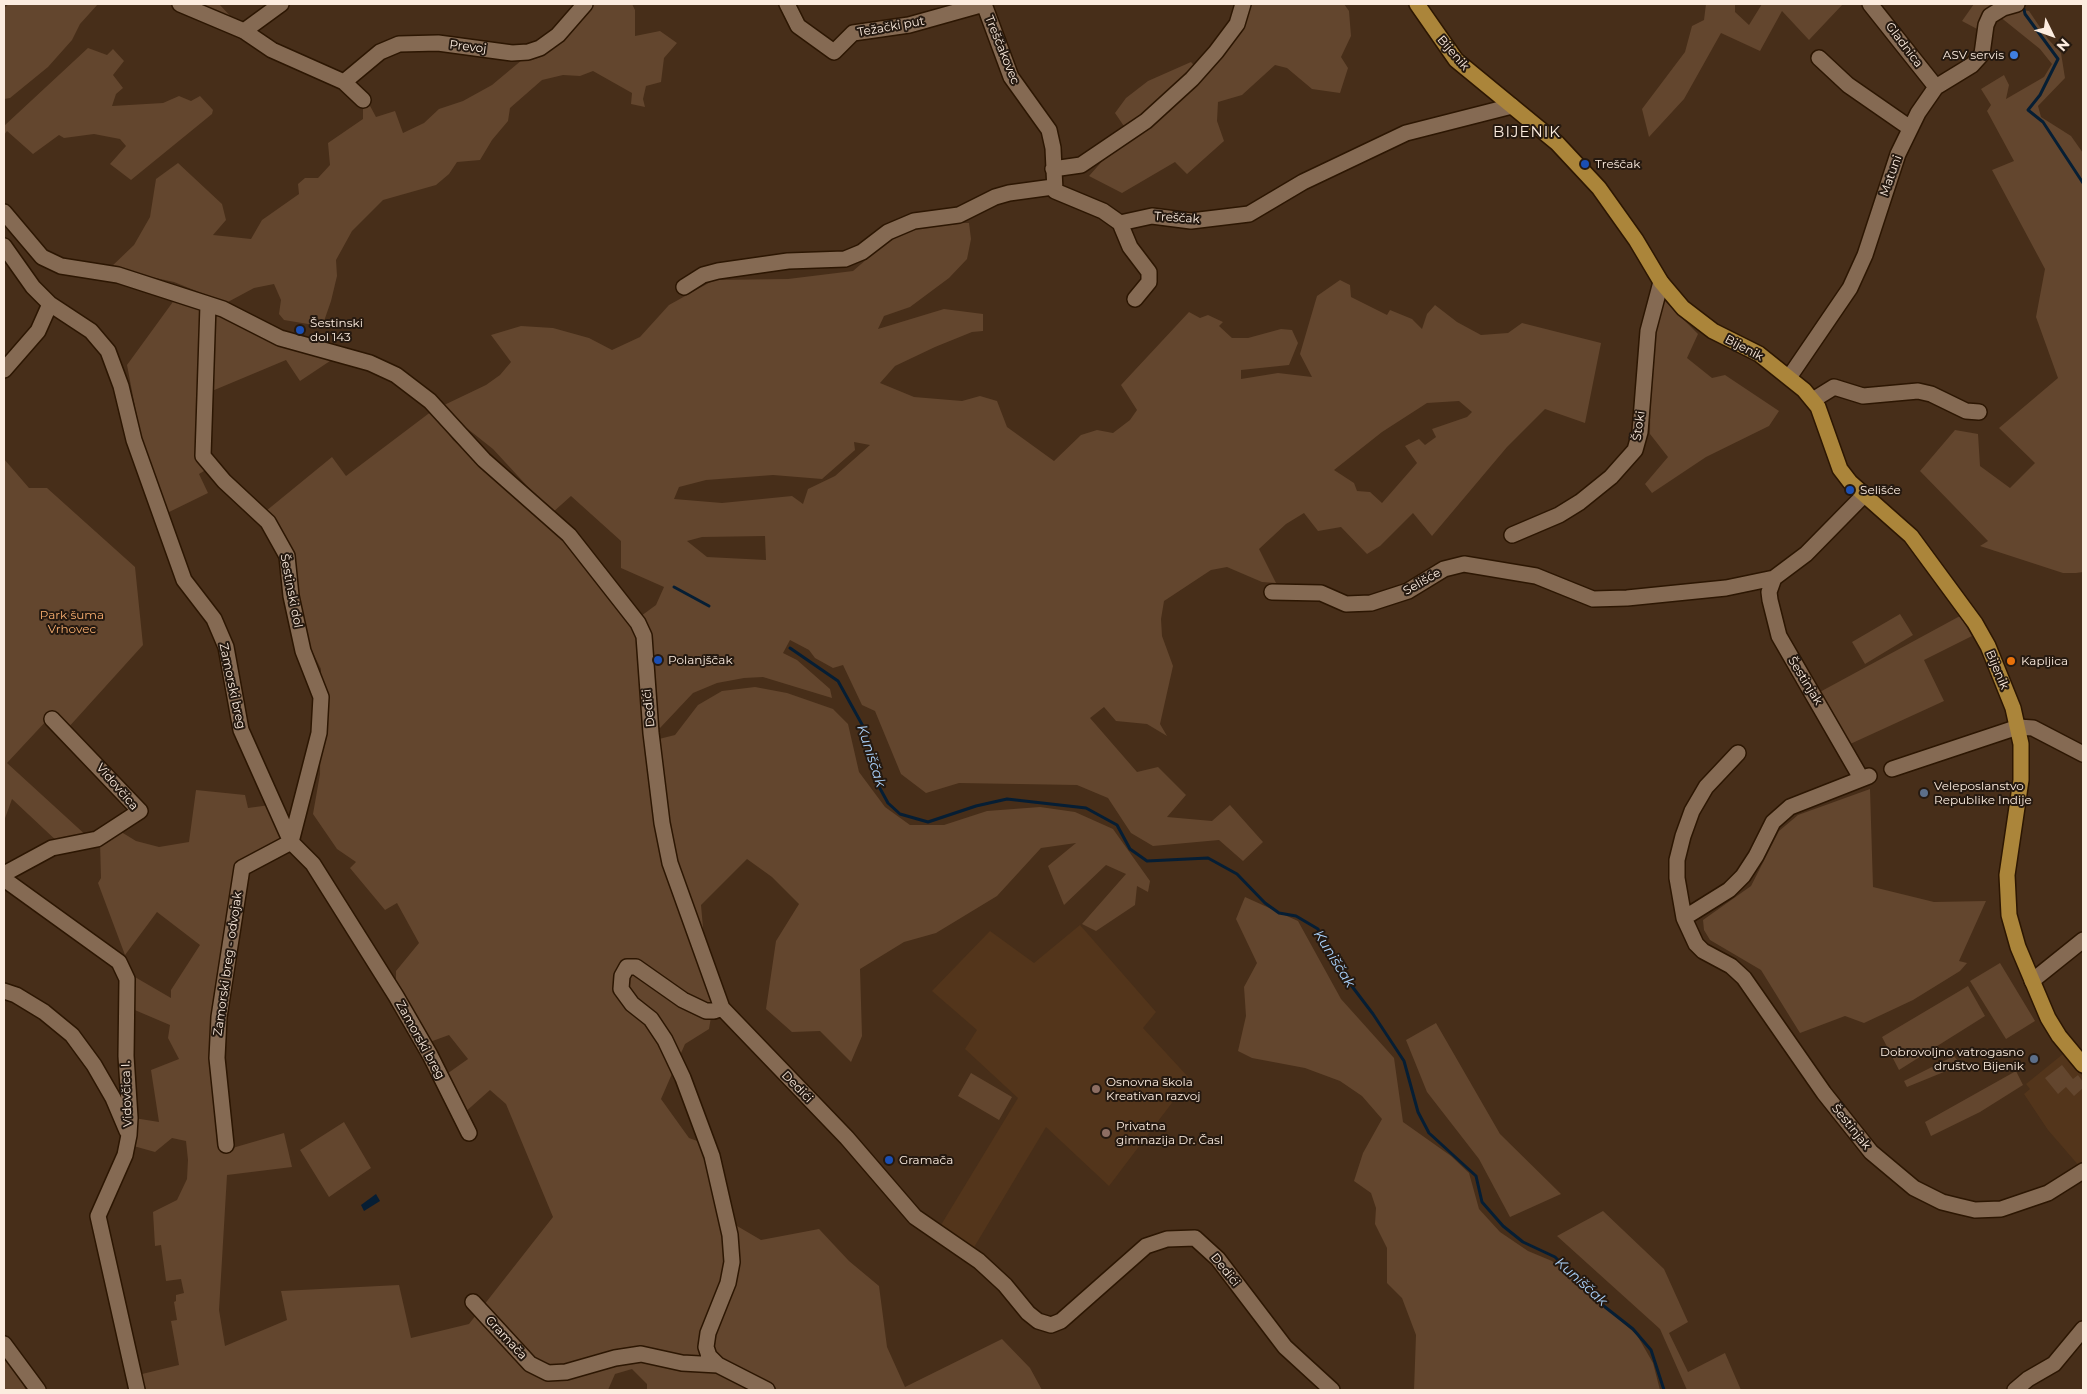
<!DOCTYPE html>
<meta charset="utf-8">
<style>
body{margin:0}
#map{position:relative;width:2087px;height:1394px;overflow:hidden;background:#472e19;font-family:Montserrat,sans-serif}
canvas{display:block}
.frame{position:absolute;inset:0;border:5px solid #fcecdf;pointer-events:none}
.north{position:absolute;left:2027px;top:10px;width:50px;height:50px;-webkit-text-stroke:4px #251910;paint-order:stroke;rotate:132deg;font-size:14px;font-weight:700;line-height:20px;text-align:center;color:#fcecdf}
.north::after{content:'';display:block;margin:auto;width:18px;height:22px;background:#fcecdf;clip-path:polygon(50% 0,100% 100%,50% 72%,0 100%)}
</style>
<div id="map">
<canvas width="2087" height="1394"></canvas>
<div class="frame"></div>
<div class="north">N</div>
</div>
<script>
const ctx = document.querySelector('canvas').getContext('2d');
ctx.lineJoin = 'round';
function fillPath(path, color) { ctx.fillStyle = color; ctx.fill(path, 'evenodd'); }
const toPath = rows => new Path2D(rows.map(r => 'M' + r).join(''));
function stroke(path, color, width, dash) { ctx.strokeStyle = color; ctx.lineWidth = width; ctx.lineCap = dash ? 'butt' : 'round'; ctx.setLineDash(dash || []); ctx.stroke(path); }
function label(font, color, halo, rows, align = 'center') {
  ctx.font = font + ' Montserrat,sans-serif'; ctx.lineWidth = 4; ctx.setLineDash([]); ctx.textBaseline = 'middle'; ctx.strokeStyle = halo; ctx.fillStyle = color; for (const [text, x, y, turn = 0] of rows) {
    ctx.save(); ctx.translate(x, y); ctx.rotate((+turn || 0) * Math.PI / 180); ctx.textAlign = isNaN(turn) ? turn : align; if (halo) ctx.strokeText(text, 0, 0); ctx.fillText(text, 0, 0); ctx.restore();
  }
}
fillPath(toPath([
 [1080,925,1156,1012,1143,1028,1190,1079,1109,1186,1046,1127,973,1249,941,1225,1018,1098,965,1049,977,1030,932,991,990,931,1034,963],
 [2063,1054,2083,1077,2083,1165,2080,1167,2048,1130,2024,1094,2030,1089,2026,1084]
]), '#53351b');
fillPath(toPath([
 [9,4,98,4,80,24,72,40,48,67,10,98,4,99,4,8],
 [192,4,219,4,235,21],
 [589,4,632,4,635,10,635,36,660,31,677,43,664,58,661,82,646,86,643,99,645,107,631,104,632,93,593,71,580,76,563,75,542,80,510,108,508,121,492,140,480,160,457,162,449,174,436,185,383,200,352,231,336,260,337,276,331,301,323,324,308,324,284,320,279,314,281,300,274,284,254,288,226,303,174,282,110,268,134,245,150,217,156,179,178,163,222,204,226,220,213,235,251,239,262,220,299,194,298,184,305,178,318,178,330,165,328,143,363,119,363,105,369,104,376,117,395,111,403,133,424,123,439,109,463,101,492,85],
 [1246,4,1344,4,1349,11,1351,36,1341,57,1348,68,1340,93,1312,89,1287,68,1275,65,1242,95,1218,102,1217,121,1224,141,1187,174,1175,162,1122,193,1089,176,1128,132,1115,113,1126,98,1148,81,1191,62,1202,74],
 [1706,4,1735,4,1735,12,1749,25,1762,4,1843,4,1809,40,1782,11,1760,51,1721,33,1684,99,1649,137,1642,109,1685,52,1692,26,1704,20],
 [1974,4,1992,4,1979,30,1962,21],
 [2014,9,2029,11,2048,39,2061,53,2065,78,2038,106,2041,117,2071,136,2083,153,2083,572,2076,573,2063,573,1980,546,1988,541,1920,471,1955,430,1978,434,1980,466,2010,488,2035,463,1999,428,2058,378,2036,317,2045,269,1992,170,2014,161,1987,111,1991,105,1981,89,2004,75,2009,85,2006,99,2044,77,2052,64,2040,49,1999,16],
 [88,48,107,55,113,49,124,61,113,75,123,88,116,94,112,106,163,103,179,96,191,101,200,96,213,110,212,114,131,180,110,164,126,146,120,139,94,134,64,138,59,135,33,154,7,131,4,135,4,126],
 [926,223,969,223,971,239,967,259,949,278,910,307,884,316,878,329,944,309,983,314,983,331,972,332,935,347,895,366,880,383,914,397,962,401,980,396,997,401,1007,427,1054,461,1081,435,1097,430,1113,433,1130,420,1137,410,1121,385,1189,312,1200,318,1208,315,1223,322,1219,326,1232,338,1248,338,1281,329,1292,330,1298,343,1289,365,1241,370,1241,379,1278,373,1312,377,1300,354,1317,296,1340,280,1350,285,1351,297,1387,315,1390,310,1412,319,1422,329,1427,314,1435,305,1457,322,1481,335,1508,333,1522,323,1601,343,1585,423,1545,409,1507,447,1432,536,1413,513,1380,546,1367,554,1341,527,1318,531,1304,513,1286,524,1259,549,1276,583,1262,582,1227,567,1211,570,1164,601,1161,619,1162,636,1173,666,1160,724,1167,736,1147,724,1116,721,1104,707,1090,718,1137,772,1158,767,1186,795,1167,817,1212,821,1230,805,1263,842,1243,861,1219,840,1153,846,1131,833,1108,798,1077,785,959,783,926,793,901,774,875,711,862,705,843,665,833,668,815,658,809,650,790,640,783,653,797,660,830,689,832,698,763,677,744,678,717,683,693,693,660,728,655,723,650,640,647,625,641,616,656,605,664,587,621,568,621,541,571,496,552,513,493,449,440,407,486,385,500,375,511,362,491,335,521,326,553,328,589,338,612,350,640,337,669,305,714,280,788,279,853,271,889,240],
 [1459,401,1472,412,1467,417,1432,429,1436,437,1425,445,1419,439,1405,446,1417,463,1382,503,1370,492,1357,491,1354,483,1334,470,1382,432,1427,403],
 [854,442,870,445,835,476,808,489,803,504,792,496,722,503,674,499,679,487,706,480,773,475,822,479,855,450],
 [765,536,766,560,707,557,687,541,702,537],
 [1662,298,1698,334,1687,358,1712,378,1725,375,1779,411,1769,426,1706,457,1652,493,1645,484,1668,457,1650,434,1651,362],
 [175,299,336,357,300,381,286,360,212,391,208,445,214,465,199,474,208,493,165,514,142,443,127,365],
 [432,411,453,440,572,543,637,633,645,748,659,739,675,735,698,705,722,691,755,687,787,693,833,709,848,724,859,772,885,807,910,825,944,825,987,811,1040,807,1075,812,1113,829,1150,881,1148,892,1137,886,1135,905,1096,931,1082,924,1126,874,1106,865,1064,905,1048,866,1076,843,1041,848,997,896,936,933,904,942,860,969,862,1036,851,1062,820,1031,792,1032,766,1009,776,941,799,904,772,877,747,859,701,905,704,939,718,976,709,1029,685,1044,661,1099,689,1138,714,1147,720,1216,761,1240,819,1229,849,1261,879,1286,887,1347,905,1387,1002,1339,1030,1368,1042,1390,778,1390,768,1384,765,1390,647,1390,647,1384,632,1369,615,1374,608,1390,142,1390,138,1375,179,1365,171,1321,177,1320,174,1302,176,1301,176,1295,184,1293,181,1279,166,1281,161,1245,155,1246,153,1212,177,1200,187,1179,188,1160,186,1141,172,1138,155,1152,130,1145,134,1118,159,1122,151,1070,179,1059,168,1038,170,1025,130,1008,128,973,171,998,171,990,200,945,157,912,125,955,98,883,101,878,100,841,118,830,136,841,159,847,189,842,196,790,245,795,248,808,270,805,286,840,239,865,215,1023,229,1149,284,1133,292,1167,227,1175,219,1310,225,1346,287,1320,281,1291,399,1285,411,1338,469,1324,553,1217,506,1104,490,1090,463,1114,444,1076,468,1059,449,1035,427,1043,396,991,396,971,419,943,397,903,385,910,350,868,356,862,337,849,313,814,320,774,321,669,309,645,303,628,295,567,266,511,332,457,346,476],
 [4,459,29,488,47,488,135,567,143,645,67,729,48,719,7,763,89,838,60,844,12,799,4,821],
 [1900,614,1913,635,1865,664,1852,642],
 [1960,616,1972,636,1924,660,1944,701,1848,745,1818,693],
 [1870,789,1873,887,1934,902,1986,901,1959,961,1967,963,1960,971,1913,1000,1864,1023,1845,1016,1800,1033,1761,970,1710,940,1704,930,1703,920,1751,886,1779,831,1798,815],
 [1245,897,1298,921,1341,999,1394,1058,1403,1122,1451,1156,1469,1173,1479,1209,1500,1232,1528,1251,1552,1261,1637,1335,1653,1363,1660,1390,1414,1390,1416,1335,1402,1298,1387,1283,1387,1248,1375,1224,1376,1208,1371,1193,1354,1181,1363,1153,1382,1119,1362,1096,1340,1081,1305,1068,1252,1058,1238,1051,1246,1016,1244,987,1257,963,1236,919],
 [2000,963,2035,1021,2006,1039,1970,981],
 [1968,986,1985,1016,1899,1070,1882,1037],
 [1436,1023,1500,1134,1561,1194,1510,1217,1479,1159,1427,1092,1406,1040],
 [1954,1056,1961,1065,1907,1087,1904,1081],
 [2062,1065,2073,1079,2078,1075,2083,1082,2083,1088,2074,1096,2066,1087,2058,1094,2045,1078],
 [2016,1071,2023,1085,1980,1112,1931,1136,1925,1122],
 [971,1073,1012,1097,999,1120,958,1096],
 [344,1122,371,1168,329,1197,300,1150],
 [1603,1211,1664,1269,1688,1322,1669,1333,1688,1372,1725,1353,1741,1390,1687,1390,1660,1329,1557,1236],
 [4,1357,12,1366,26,1390,4,1390]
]), '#63462e');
fillPath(toPath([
 [376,1194,380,1201,364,1211,361,1205]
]), '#061e34');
stroke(toPath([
 [2023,5,2025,14,2058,59,2040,95,2028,110,2043,122,2083,183],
 [674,587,709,606],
 [790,648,838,681,864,728,872,754,877,783,888,803,900,814,928,822,976,806,1007,799,1086,808,1117,825,1130,849,1147,861,1208,858,1237,874,1265,903,1279,913,1296,916,1318,929,1326,952,1373,1014,1404,1061,1418,1112,1429,1133,1476,1176,1482,1202,1503,1226,1523,1242,1555,1257,1605,1307,1633,1329,1651,1350,1664,1390]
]), '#061e34', 3);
const minor = toPath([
 [180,4,244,31,272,50,344,82,380,52,399,44,438,43,512,53,528,52,540,48,558,35,585,4],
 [787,4,798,26,834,52,853,33,909,25,984,4],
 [984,4,1011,77,1049,130,1053,148,1055,191,1103,211,1120,223],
 [1870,4,1936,87],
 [244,31,281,4],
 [1819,58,1848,85,1910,128],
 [344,82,363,100],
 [1053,169,1081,165,1146,121,1192,79,1216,52,1237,24,1243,4],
 [4,212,42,257,61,266,118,275,223,309,280,338,370,363,396,375,430,401,484,460,569,535,638,623,644,636,651,733,662,823,670,863,722,1008,847,1138,915,1217,979,1261,1005,1285,1028,1313,1038,1321,1051,1325,1061,1321,1146,1246,1167,1239,1195,1238,1218,1259,1285,1347,1332,1390],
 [4,246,33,287,50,304,91,331,108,351,121,386,134,440,184,580,214,619,226,647,241,730,291,842,313,864,396,996,430,1055,469,1133],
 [684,287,703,275,718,271,788,261,845,259,862,252,888,232,914,221,959,215,995,197,1009,193,1053,187],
 [1135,299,1149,282,1149,272,1130,247,1120,223,1152,216,1191,221,1249,214,1303,182,1406,133,1512,106],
 [208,305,203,456,224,481,268,522,287,556,291,596,303,651,321,697,319,733,291,842,242,868,219,1017,217,1058,226,1145],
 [4,370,38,331,50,304],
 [1790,376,1850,288,1865,255,1898,154,1918,113,1936,87,1972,65,1982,54,1986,25,1990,16,2003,8,2017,4],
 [1813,400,1834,387,1863,396,1918,391,1931,394,1966,411,1979,412],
 [1512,535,1559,515,1580,502,1611,477,1635,450,1640,432,1648,331,1661,282],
 [1774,578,1769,592,1770,600,1779,636,1861,778],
 [1272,592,1321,593,1346,604,1371,603,1408,591,1444,569,1464,564,1536,576,1593,599,1627,598,1726,588,1774,578,1806,554,1864,495],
 [1738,753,1706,787,1692,811,1683,836,1677,860,1677,878,1684,918,1729,890,1743,876,1756,856,1773,822,1790,807,1869,776],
 [1892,769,2018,727,2033,728,2083,754],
 [4,874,52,848,97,839,140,811,52,719],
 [4,879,119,962,127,979,126,1056,130,1118,129,1135,125,1155,98,1216,137,1390],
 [1684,918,1696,944,1703,951,1731,966,1744,978,1824,1093,1871,1152,1914,1188,1942,1202,1958,1206,1975,1210,2001,1209,2048,1193,2083,1171],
 [2032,981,2083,940],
 [4,991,16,995,44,1012,72,1035,94,1065,113,1098,127,1131],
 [473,1302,530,1364,548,1373,566,1372,615,1358,641,1354,682,1363,718,1365,767,1390],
 [4,1344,38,1390],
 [718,1365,709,1356,706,1347,708,1333,728,1283,732,1262,730,1235,712,1156,683,1078,665,1040,651,1019,632,1004,621,989,622,976,627,967,636,967,683,1000,706,1011,714,1011,722,1008],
 [2015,1390,2028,1379,2054,1364,2083,1329]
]);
const major = toPath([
 [1417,4,1456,60,1557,143,1599,188,1636,240,1661,282,1683,308,1713,331,1759,354,1804,390,1818,407,1840,469,1850,482,1911,536,1975,623,1988,646,2013,708,2021,744,2021,780,2007,875,2009,915,2018,947,2048,1018,2059,1036,2083,1065]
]);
stroke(minor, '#2c1602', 18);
stroke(major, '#2c1602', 18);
stroke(minor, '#856a53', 15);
stroke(major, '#ab853a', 15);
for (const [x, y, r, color] of [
 [2014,55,5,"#3f7fe0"],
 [1585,164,5,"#1a4fb4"],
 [300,330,5,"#1a4fb4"],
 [1850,490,5,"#1a4fb4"],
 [658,660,5,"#1a4fb4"],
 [2011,661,5,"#e8710a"],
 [1924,793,5,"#5c6f8a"],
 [2034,1059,5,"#5c6f8a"],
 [1096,1089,5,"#8d6e63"],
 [1106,1133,5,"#8d6e63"],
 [889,1160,5,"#1a4fb4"]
]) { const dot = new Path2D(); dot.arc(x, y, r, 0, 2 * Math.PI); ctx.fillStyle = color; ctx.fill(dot); stroke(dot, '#251910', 2); }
label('12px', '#fcecdf', '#251910', [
 ["Težački put",891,27,-10],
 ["Gladnica",1904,45,53],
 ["Prevoj",468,47,7],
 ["Treščakovec",1002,50,68],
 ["Bijenik",1453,53,49],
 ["Matuni",1891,176,-70],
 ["Treščak",1177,218,4],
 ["Bijenik",1744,348,28],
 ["Štoki",1639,426,-82],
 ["Selišće",1422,582,-30],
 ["Šestinski dol",291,591,79],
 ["Bijenik",1997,670,67],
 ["Šestinjak",1805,681,58],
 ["Zamorski breg",232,686,78],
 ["Dedići",649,708,-96],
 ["Vidovčica",117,787,49],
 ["Zamorski breg - odvojak",228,964,-82],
 ["Zamorski breg",420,1040,61],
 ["Dedići",797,1087,46],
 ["Vidovčica I.",127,1094,-92],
 ["Šestinjak",1851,1127,51],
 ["Dedići",1225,1270,51],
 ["Gramača",506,1338,47]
]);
label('12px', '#fcecdf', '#251910', [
 ["ASV servis",2004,55,"right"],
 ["Treščak",1595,164],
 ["Šestinski",310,323],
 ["dol 143",310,337],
 ["Selišće",1860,490],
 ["Polanjščak",668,660],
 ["Kapljica",2021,661],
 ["Veleposlanstvo",1934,786],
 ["Republike Indije",1934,800],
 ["Dobrovoljno vatrogasno",2024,1052,"right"],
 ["društvo Bijenik",2024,1066,"right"],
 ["Osnovna škola",1106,1082],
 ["Kreativan razvoj",1106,1096],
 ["Privatna",1116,1126],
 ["gimnazija Dr. Časl",1116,1140],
 ["Gramača",899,1160]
], 'left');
label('12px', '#f7ad6e', '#251910', [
 ["Park šuma",72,615],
 ["Vrhovec",72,629]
]);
label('italic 14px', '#aad1fa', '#251910', [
 ["Kuniščak",871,756,72],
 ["Kuniščak",1334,959,58],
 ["Kuniščak",1581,1282,42]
]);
ctx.letterSpacing = '1px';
label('15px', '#fcecdf', '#251910', [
 ["BIJENIK",1527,133]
]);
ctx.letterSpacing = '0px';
</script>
